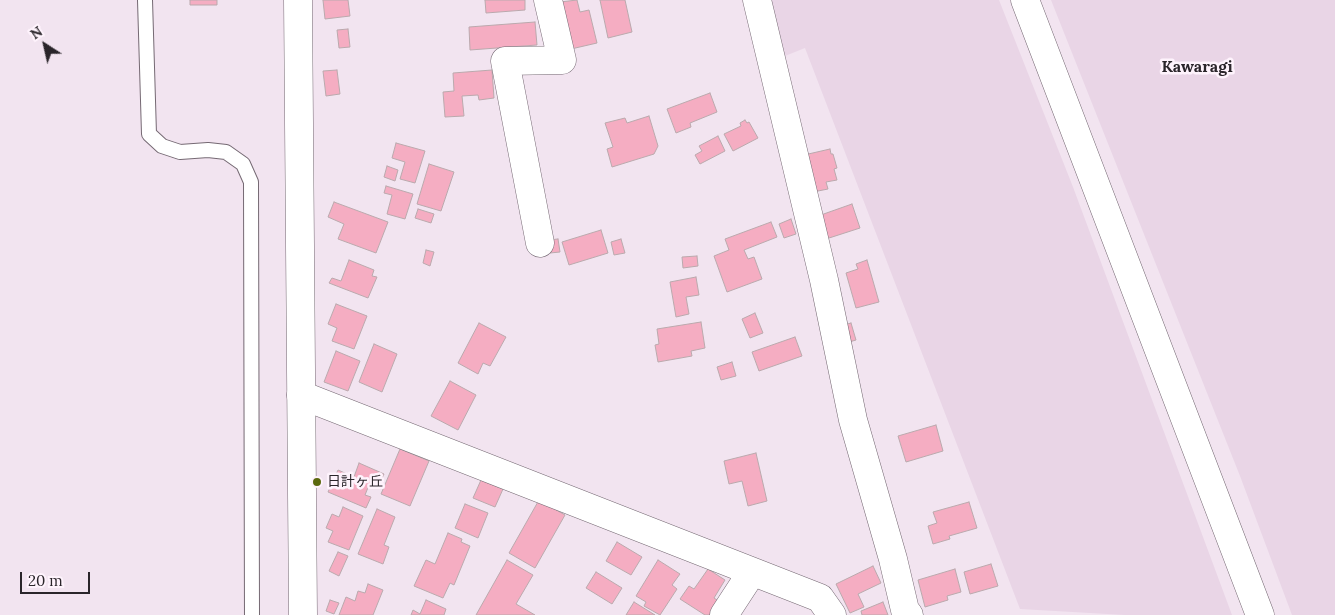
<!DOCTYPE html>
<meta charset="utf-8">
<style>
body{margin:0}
#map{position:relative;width:1335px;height:615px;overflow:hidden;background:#f2e4f0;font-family:Lora,serif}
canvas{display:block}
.north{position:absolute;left:20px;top:20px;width:50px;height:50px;-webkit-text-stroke:4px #fef3fc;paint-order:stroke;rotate:325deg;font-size:14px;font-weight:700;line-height:20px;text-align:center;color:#2a252a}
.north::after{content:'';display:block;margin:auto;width:18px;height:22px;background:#2a252a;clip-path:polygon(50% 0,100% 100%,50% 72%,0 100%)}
.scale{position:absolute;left:20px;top:572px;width:70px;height:22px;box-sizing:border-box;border:2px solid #2a252a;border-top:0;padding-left:6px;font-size:15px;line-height:18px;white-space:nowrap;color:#2a252a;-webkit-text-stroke:4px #fef3fc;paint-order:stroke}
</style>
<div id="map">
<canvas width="1335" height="615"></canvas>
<div class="north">N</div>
<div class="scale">20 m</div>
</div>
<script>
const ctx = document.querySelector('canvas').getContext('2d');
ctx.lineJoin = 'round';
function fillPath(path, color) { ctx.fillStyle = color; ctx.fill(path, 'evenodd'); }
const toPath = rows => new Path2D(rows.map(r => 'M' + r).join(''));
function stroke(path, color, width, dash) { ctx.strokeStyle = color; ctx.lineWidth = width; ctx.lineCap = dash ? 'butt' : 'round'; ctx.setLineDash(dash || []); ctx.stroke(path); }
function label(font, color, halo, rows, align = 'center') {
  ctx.font = font + ' Lora,"Noto Sans JP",serif'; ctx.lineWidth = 5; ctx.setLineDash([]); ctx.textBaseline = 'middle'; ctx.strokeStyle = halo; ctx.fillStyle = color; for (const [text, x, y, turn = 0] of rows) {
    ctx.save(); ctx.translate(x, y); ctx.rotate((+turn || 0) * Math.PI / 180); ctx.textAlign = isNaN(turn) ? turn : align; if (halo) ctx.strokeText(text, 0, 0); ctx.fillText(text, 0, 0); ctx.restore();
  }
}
fillPath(toPath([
 [765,0,999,0,1073,187,1232,615,1125,615,1020,609,805,48,780,58],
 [1051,0,1335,0,1335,615,1292,615,1240,476]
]), '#e9d5e6');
const building = toPath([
 [190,0,217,0,217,5,190,5,190,0],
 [323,0,348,0,350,16,325,19,323,0],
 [485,0,525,0,525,10,486,13,485,0],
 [577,0,580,12,589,10,597,43,571,49,560,2,577,0],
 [600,0,625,0,632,32,608,38,600,0],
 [535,22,537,45,470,50,469,27,535,22],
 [348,29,350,47,339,48,337,30,348,29],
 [337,70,340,94,326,96,323,71,337,70],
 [492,70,494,98,479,100,478,95,462,96,464,116,445,117,443,92,454,91,453,73,492,70],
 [710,93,717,112,690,123,691,127,676,133,667,109,710,93],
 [649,116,658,146,654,154,612,167,607,149,613,147,605,123,625,118,627,123,649,116],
 [745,120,747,123,749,122,758,138,733,151,724,134,741,126,740,123,745,120],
 [718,136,725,151,700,164,695,155,702,151,699,146,718,136],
 [396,143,425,151,415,183,400,179,405,162,392,158,396,143],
 [830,149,831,154,833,154,837,168,834,169,837,180,826,182,828,189,813,192,804,155,830,149],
 [429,164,454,172,441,211,417,204,429,164],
 [387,166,398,170,395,181,384,177,387,166],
 [386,186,413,194,405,219,387,214,392,195,384,193,386,186],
 [334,202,388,222,376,253,338,239,344,224,328,217,334,202],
 [852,204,860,228,826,239,818,216,852,204],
 [418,209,434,214,431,223,415,218,418,209],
 [791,219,796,234,784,238,779,224,791,219],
 [771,222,777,237,744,250,748,259,754,257,762,279,727,292,714,256,729,250,725,239,771,222],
 [601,230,608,253,569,265,562,242,601,230],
 [558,239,560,252,550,253,548,240,558,239],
 [621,239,625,253,614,255,611,242,621,239],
 [426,250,434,252,430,266,423,263,426,250],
 [697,256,698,266,683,268,682,257,697,256],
 [349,260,374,270,372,276,377,277,368,298,329,283,332,278,341,281,349,260],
 [867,260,879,302,856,308,846,273,858,269,856,264,867,260],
 [696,277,699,295,686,297,689,314,676,317,670,282,696,277],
 [336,304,367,316,354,349,332,341,337,328,328,324,336,304],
 [755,313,763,333,750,338,742,319,755,313],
 [701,322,705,348,691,351,692,356,658,362,655,345,659,344,657,329,701,322],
 [479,323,506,337,490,366,483,363,478,374,458,363,479,323],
 [851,323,856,340,849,342,844,325,851,323],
 [795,337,802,356,759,371,752,352,795,337],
 [374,344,397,354,382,392,359,382,374,344],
 [336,351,360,361,348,391,324,382,336,351],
 [732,362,736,376,721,380,717,367,732,362],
 [450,381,476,395,458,430,431,416,450,381],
 [936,425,943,451,906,462,898,436,936,425],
 [400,449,429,461,410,506,381,494,400,449],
 [756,453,767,501,748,506,742,481,729,484,724,461,756,453],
 [359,463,384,474,377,488,369,485,365,495,371,497,366,508,328,492,338,470,354,477,359,463],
 [481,480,503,489,495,507,473,498,481,480],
 [539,500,565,515,535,568,509,553,539,500],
 [969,502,977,528,949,536,950,539,933,544,928,526,937,523,933,512,969,502],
 [465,504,488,513,478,538,455,528,465,504],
 [343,507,363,516,349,550,328,542,333,531,326,528,332,514,339,517,343,507],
 [377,509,395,517,384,545,389,547,383,564,358,554,377,509],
 [448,533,462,539,461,542,470,546,454,585,450,583,443,598,414,586,426,560,435,564,448,533],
 [617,542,642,557,631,575,606,561,617,542],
 [338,552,348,556,339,576,329,571,338,552],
 [507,560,533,575,516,604,535,615,476,615,507,560],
 [658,560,680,574,672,585,677,589,660,615,644,606,646,602,636,596,658,560],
 [991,564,998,586,970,594,964,572,991,564],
 [873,566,881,583,858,594,864,607,850,613,836,584,873,566],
 [708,569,725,580,714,598,720,602,712,615,705,615,680,599,689,586,694,589,708,569],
 [955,569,961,592,947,596,948,600,925,607,918,580,955,569],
 [596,572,622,588,612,604,586,588,596,572],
 [368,584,383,590,373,615,339,615,346,597,355,601,358,591,365,593,368,584],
 [330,600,339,603,334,614,326,611,330,600],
 [426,600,446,609,444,615,411,615,413,610,420,614,426,600],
 [634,602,655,615,626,615,634,602],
 [883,602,888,615,862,615,861,611,883,602]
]);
fillPath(building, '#f5adc2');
stroke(building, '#baa9ad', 1);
const lane = toPath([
 [145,0,149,134,162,146,180,152,208,150,226,152,243,164,251,182,252,615]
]);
const street = toPath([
 [757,0,824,280,853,420,893,559,905,610,909,615],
 [1025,0,1260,615],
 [540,243,505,61,562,60,548,0],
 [301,395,820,598,832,615],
 [724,615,752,572]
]);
const secondary = toPath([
 [298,0,303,615]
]);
stroke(lane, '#756973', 16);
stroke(street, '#756973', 29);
stroke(secondary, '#756973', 29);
stroke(lane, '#fff', 14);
stroke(street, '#fff', 28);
stroke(secondary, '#fff', 28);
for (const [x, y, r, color] of [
 [317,482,5,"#5b680e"]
]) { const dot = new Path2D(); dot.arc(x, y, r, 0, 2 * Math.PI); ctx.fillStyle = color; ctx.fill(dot); stroke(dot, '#fef3fc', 2); }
label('14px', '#2a252a', '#fef3fc', [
 ["日計ヶ丘",327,482]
], 'left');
label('bold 16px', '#2a252a', '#fef3fc', [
 ["Kawaragi",1197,67]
]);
</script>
